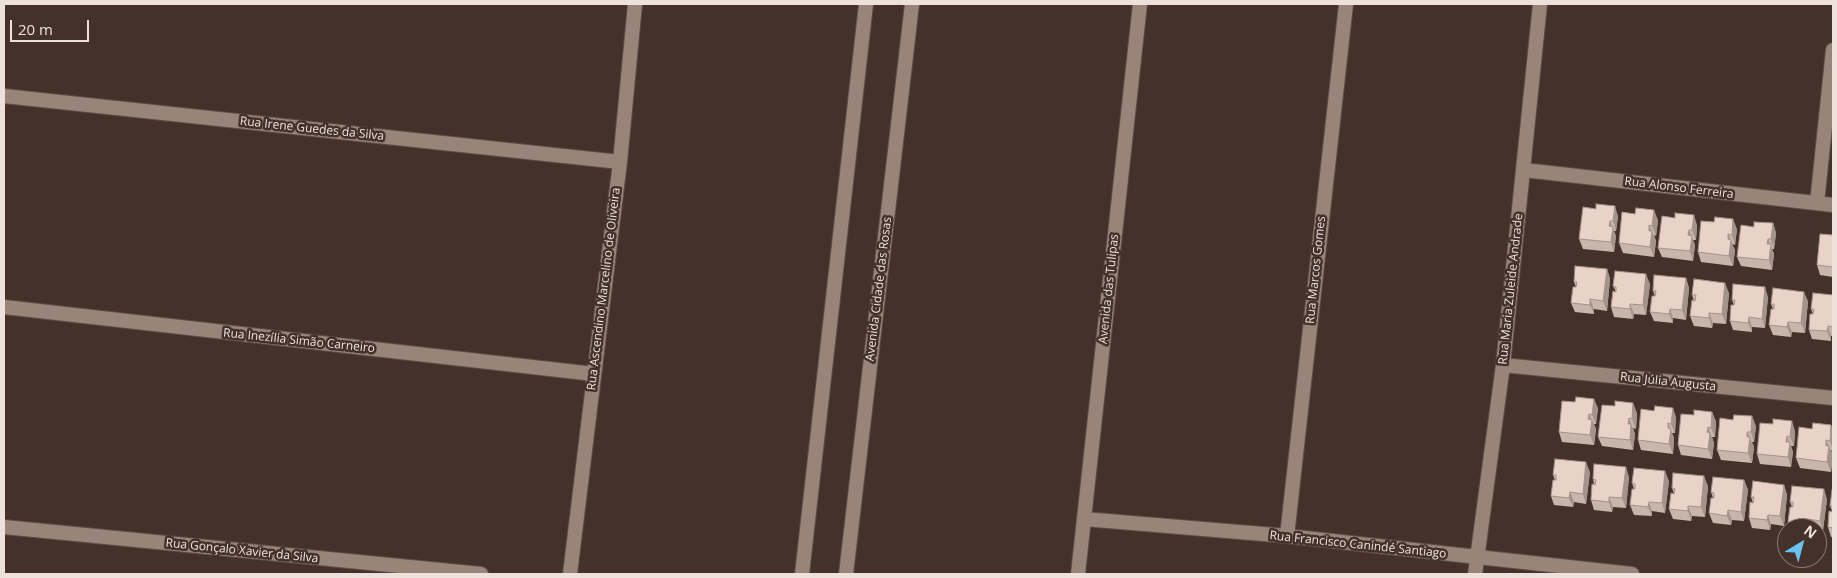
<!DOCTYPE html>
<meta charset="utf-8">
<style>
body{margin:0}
#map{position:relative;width:1837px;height:578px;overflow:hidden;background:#44322a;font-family:"Open Sans",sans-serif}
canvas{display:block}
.frame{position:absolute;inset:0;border:5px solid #ede1dc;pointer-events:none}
.north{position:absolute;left:1777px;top:518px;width:50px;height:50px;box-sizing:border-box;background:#44322a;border:1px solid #887871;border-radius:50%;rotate:37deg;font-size:14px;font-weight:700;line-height:20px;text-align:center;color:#ede1dc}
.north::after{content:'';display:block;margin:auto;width:18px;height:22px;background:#69c3f1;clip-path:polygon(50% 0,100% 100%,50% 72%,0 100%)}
.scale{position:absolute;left:10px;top:20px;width:79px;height:22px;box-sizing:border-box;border:2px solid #ede1dc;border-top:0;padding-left:6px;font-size:15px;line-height:18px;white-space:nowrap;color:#ede1dc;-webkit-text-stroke:4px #44322a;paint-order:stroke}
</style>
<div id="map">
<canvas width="1837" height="578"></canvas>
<div class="frame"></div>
<div class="north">N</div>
<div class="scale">20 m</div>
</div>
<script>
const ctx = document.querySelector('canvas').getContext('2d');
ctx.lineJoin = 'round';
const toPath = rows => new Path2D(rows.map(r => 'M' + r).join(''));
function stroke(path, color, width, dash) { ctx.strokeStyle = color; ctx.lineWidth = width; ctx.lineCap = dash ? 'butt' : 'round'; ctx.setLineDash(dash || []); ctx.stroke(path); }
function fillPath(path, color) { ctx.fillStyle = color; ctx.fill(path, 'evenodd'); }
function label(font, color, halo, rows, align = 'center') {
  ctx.font = font + ' "Open Sans",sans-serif'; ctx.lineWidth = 5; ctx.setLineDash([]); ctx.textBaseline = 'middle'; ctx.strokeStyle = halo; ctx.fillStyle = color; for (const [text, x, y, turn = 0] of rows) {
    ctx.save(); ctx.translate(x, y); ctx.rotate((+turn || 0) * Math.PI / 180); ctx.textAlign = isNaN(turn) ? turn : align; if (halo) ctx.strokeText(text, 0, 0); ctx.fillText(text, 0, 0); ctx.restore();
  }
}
const minor = toPath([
 [4,96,620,162],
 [1524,170,1833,205],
 [1817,203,1833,50],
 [4,307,594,374],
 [1503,365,1833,398],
 [1084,519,1287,536,1632,574],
 [4,527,481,574],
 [1287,536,1346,4],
 [570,574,620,162,635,4],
 [802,574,866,4],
 [846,574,912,4],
 [1078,574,1140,4],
 [1475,574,1503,365,1540,4]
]);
stroke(minor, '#5d4e47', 16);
stroke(minor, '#99847a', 14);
fillPath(toPath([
 [1618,216,1616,231,1614,231,1616,236,1614,252,1583,249,1579,239],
 [1658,220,1656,236,1654,235,1656,241,1654,257,1623,253,1619,243],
 [1773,223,1776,233,1774,249,1772,249,1774,254,1772,270,1741,266,1737,257,1754,227],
 [1697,225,1696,240,1693,240,1695,245,1693,261,1662,257,1658,248],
 [1737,229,1735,245,1732,244,1735,250,1733,266,1701,262,1698,252],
 [1833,233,1833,277,1820,275,1817,265,1833,235],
 [1607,269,1610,279,1607,311,1594,309,1594,314,1575,312,1571,303,1576,287,1574,282],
 [1686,278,1689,288,1686,320,1673,318,1673,323,1654,321,1650,312,1655,296,1653,291],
 [1650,284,1646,315,1634,314,1633,319,1614,317,1611,307,1616,292,1613,286],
 [1729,293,1726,324,1713,323,1712,328,1694,326,1690,316,1694,301,1692,295],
 [1833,295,1833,336,1831,336,1831,341,1812,339,1809,330,1813,314,1811,309],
 [1768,297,1765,328,1752,327,1752,332,1733,330,1730,321,1734,305,1732,300],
 [1808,301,1805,333,1792,332,1791,337,1773,335,1769,325,1773,309,1771,304],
 [1598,408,1596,424,1594,424,1596,429,1594,445,1562,442,1559,432],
 [1712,412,1716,422,1715,437,1712,437,1714,443,1712,459,1681,455,1678,445,1694,415],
 [1637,413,1636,429,1633,428,1635,434,1633,450,1602,446,1598,437],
 [1676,417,1675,433,1672,433,1674,438,1673,454,1641,450,1638,440],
 [1756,426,1754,442,1752,442,1754,447,1752,463,1721,460,1717,450],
 [1795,431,1794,446,1791,446,1793,452,1791,467,1760,464,1757,454],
 [1833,431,1833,451,1831,450,1833,456,1831,472,1800,468,1796,458],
 [1590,472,1586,504,1574,502,1573,507,1554,505,1551,496,1555,480,1553,475],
 [1629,477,1626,508,1613,507,1612,512,1594,510,1591,500,1594,485,1593,479],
 [1744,480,1748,490,1744,521,1732,520,1731,525,1713,523,1709,513,1713,498,1711,492],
 [1669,481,1665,513,1652,511,1652,516,1634,515,1630,505,1634,489,1632,483],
 [1784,485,1787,495,1784,526,1771,524,1770,530,1752,528,1749,518,1753,503,1751,497],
 [1708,486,1705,517,1692,516,1691,521,1673,519,1669,509,1674,494,1672,488],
 [1833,491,1833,537,1831,537,1828,527,1832,511,1830,506],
 [1827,499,1823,530,1817,530,1817,528,1790,528,1788,522,1792,507,1790,502]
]), '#c8b5ab');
fillPath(toPath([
 [1615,206,1618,216,1616,231,1613,221],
 [1654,210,1658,220,1656,236,1652,226],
 [1694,215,1697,225,1696,240,1692,230],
 [1733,219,1737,229,1735,245,1732,235],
 [1610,221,1616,236,1614,252,1611,242,1609,226],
 [1773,223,1776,233,1774,249,1771,239],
 [1649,225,1656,241,1654,257,1650,247,1649,231],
 [1689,230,1695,245,1693,261,1690,251,1688,235],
 [1728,234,1735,250,1733,266,1729,256,1728,239],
 [1768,239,1774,254,1772,270,1769,260,1767,244],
 [1607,269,1610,279,1607,311,1603,301],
 [1646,274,1650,284,1646,315,1643,305],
 [1686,278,1689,288,1686,320,1682,310],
 [1725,283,1729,293,1726,324,1722,314],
 [1765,287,1768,297,1765,328,1762,319],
 [1804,292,1808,301,1805,333,1801,323],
 [1590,299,1594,309,1594,314,1590,305],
 [1630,304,1634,314,1633,319,1630,309],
 [1670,309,1673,318,1673,323,1669,314],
 [1709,313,1713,323,1712,328,1709,318],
 [1749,317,1752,327,1752,332,1748,323],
 [1788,322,1792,332,1791,337,1787,327],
 [1828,326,1831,336,1831,341,1827,331],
 [1594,399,1598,408,1596,424,1592,415],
 [1633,403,1637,413,1636,429,1632,419],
 [1673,408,1676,417,1675,433,1671,424],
 [1712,412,1716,422,1715,437,1711,428],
 [1589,414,1596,429,1594,445,1590,435,1588,419],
 [1752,416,1756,426,1754,442,1751,432],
 [1629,418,1635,434,1633,450,1630,440,1628,424],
 [1792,421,1795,431,1794,446,1790,437],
 [1668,423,1674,438,1673,454,1669,444,1668,428],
 [1831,425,1833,431,1833,451,1830,441],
 [1708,427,1714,443,1712,459,1708,449,1707,432],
 [1747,432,1754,447,1752,463,1748,453,1747,437],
 [1787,436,1793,452,1791,467,1788,457],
 [1826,440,1833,456,1831,472,1827,462,1826,446],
 [1586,462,1590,472,1586,504,1583,494],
 [1626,467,1629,477,1626,508,1622,498],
 [1665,471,1669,481,1665,513,1662,503],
 [1704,476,1708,486,1705,517,1701,507],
 [1744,480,1748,490,1744,521,1741,512],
 [1784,485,1787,495,1784,526,1780,516],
 [1824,489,1827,499,1823,530,1820,521],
 [1570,492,1574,502,1573,507,1569,498],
 [1609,497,1613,507,1612,512,1609,502],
 [1649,502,1652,511,1652,516,1648,507],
 [1688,506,1692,516,1691,521,1688,511],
 [1728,510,1732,520,1731,525,1727,516],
 [1768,515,1771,524,1770,530,1767,520],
 [1807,519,1810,528,1808,528,1806,525]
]), '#a3938b');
const building = toPath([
 [1596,204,1615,206,1613,221,1610,221,1609,226,1613,227,1611,242,1579,239,1583,207,1596,209,1596,204],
 [1636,208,1654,210,1652,226,1649,225,1649,231,1652,231,1650,247,1619,243,1622,212,1635,214,1636,208],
 [1675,213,1694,215,1692,230,1689,230,1688,235,1692,236,1690,251,1658,248,1662,216,1675,218,1675,213],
 [1715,217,1733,219,1732,235,1728,234,1728,239,1731,240,1729,256,1698,252,1701,221,1714,222,1715,217],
 [1754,222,1773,223,1771,239,1768,239,1767,244,1771,244,1769,260,1737,257,1741,225,1754,227,1754,222],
 [1833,233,1833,267,1817,265,1820,234,1833,235,1833,233],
 [1575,266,1607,269,1603,301,1590,299,1590,305,1571,303,1573,287,1576,287,1577,282,1574,282,1575,266],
 [1615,271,1646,274,1643,305,1630,304,1630,309,1611,307,1613,291,1616,292,1616,287,1613,286,1615,271],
 [1654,275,1686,278,1682,310,1670,309,1669,314,1650,312,1652,296,1655,296,1656,291,1653,291,1654,275],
 [1694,279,1725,283,1722,314,1709,313,1709,318,1690,316,1692,300,1695,301,1696,295,1692,295,1694,279],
 [1733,284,1765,287,1762,319,1749,317,1748,323,1730,321,1731,305,1734,305,1735,300,1732,300,1733,284],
 [1773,288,1804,292,1801,323,1788,322,1787,327,1769,325,1771,309,1774,309,1774,304,1771,304,1773,288],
 [1813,293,1833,295,1833,327,1828,326,1827,331,1809,330,1810,314,1813,314,1814,309,1811,309,1813,293],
 [1576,397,1594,399,1592,415,1589,414,1588,419,1592,420,1590,435,1559,432,1562,401,1575,402,1576,397],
 [1615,401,1633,403,1632,419,1629,418,1628,424,1631,424,1630,440,1598,437,1602,405,1615,406,1615,401],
 [1655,406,1673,408,1671,424,1668,423,1668,428,1671,429,1669,444,1638,440,1641,409,1654,411,1655,406],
 [1694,410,1712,412,1711,428,1708,427,1707,432,1710,433,1708,449,1678,445,1681,414,1694,415,1694,410],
 [1734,415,1752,416,1751,432,1747,432,1747,437,1750,437,1748,453,1717,450,1720,418,1733,420,1734,415],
 [1773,419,1792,421,1790,437,1787,436,1786,442,1790,442,1788,457,1757,454,1760,423,1773,424,1773,419],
 [1813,423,1831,425,1830,441,1826,440,1826,446,1829,446,1827,462,1796,458,1799,427,1812,429,1813,423],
 [1555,459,1586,462,1583,494,1570,492,1569,498,1551,496,1553,480,1556,480,1556,475,1553,475,1555,459],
 [1594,464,1626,467,1622,498,1609,497,1609,502,1591,500,1592,484,1595,485,1596,480,1593,479,1594,464],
 [1634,468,1665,471,1662,503,1649,502,1648,507,1630,505,1632,489,1635,489,1635,484,1632,483,1634,468],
 [1673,473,1704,476,1701,507,1688,506,1688,511,1669,509,1671,493,1674,494,1675,489,1672,488,1673,473],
 [1713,477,1744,480,1741,512,1728,510,1727,516,1709,513,1711,498,1714,498,1714,493,1711,492,1713,477],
 [1753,481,1784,485,1780,516,1768,515,1767,520,1749,518,1750,502,1753,503,1754,497,1751,497,1753,481],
 [1792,486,1824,489,1820,521,1807,519,1806,525,1788,522,1790,507,1793,507,1793,502,1790,502,1792,486],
 [1832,490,1833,491,1833,528,1828,527,1829,511,1833,512,1833,506,1830,506,1832,490]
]);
fillPath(building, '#e9d2c7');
stroke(building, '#a3938b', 1);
label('12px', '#ede1dc', '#44322a', [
 ["Rua Irene Guedes da Silva",312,129,6],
 ["Rua Alonso Ferreira",1679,188,7],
 ["Rua Marcos Gomes",1316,270,-84],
 ["Rua Ascendino Marcelino de Oliveira",604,289,-83],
 ["Avenida Cidade das Rosas",879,289,-83],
 ["Avenida das Tulipas",1109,289,-84],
 ["Rua Maria Zuleide Andrade",1511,289,-84],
 ["Rua Inezília Simão Carneiro",299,341,6],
 ["Rua Júlia Augusta",1668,382,6],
 ["Rua Francisco Canindé Santiago",1358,545,6],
 ["Rua Gonçalo Xavier da Silva",242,551,6]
]);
</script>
